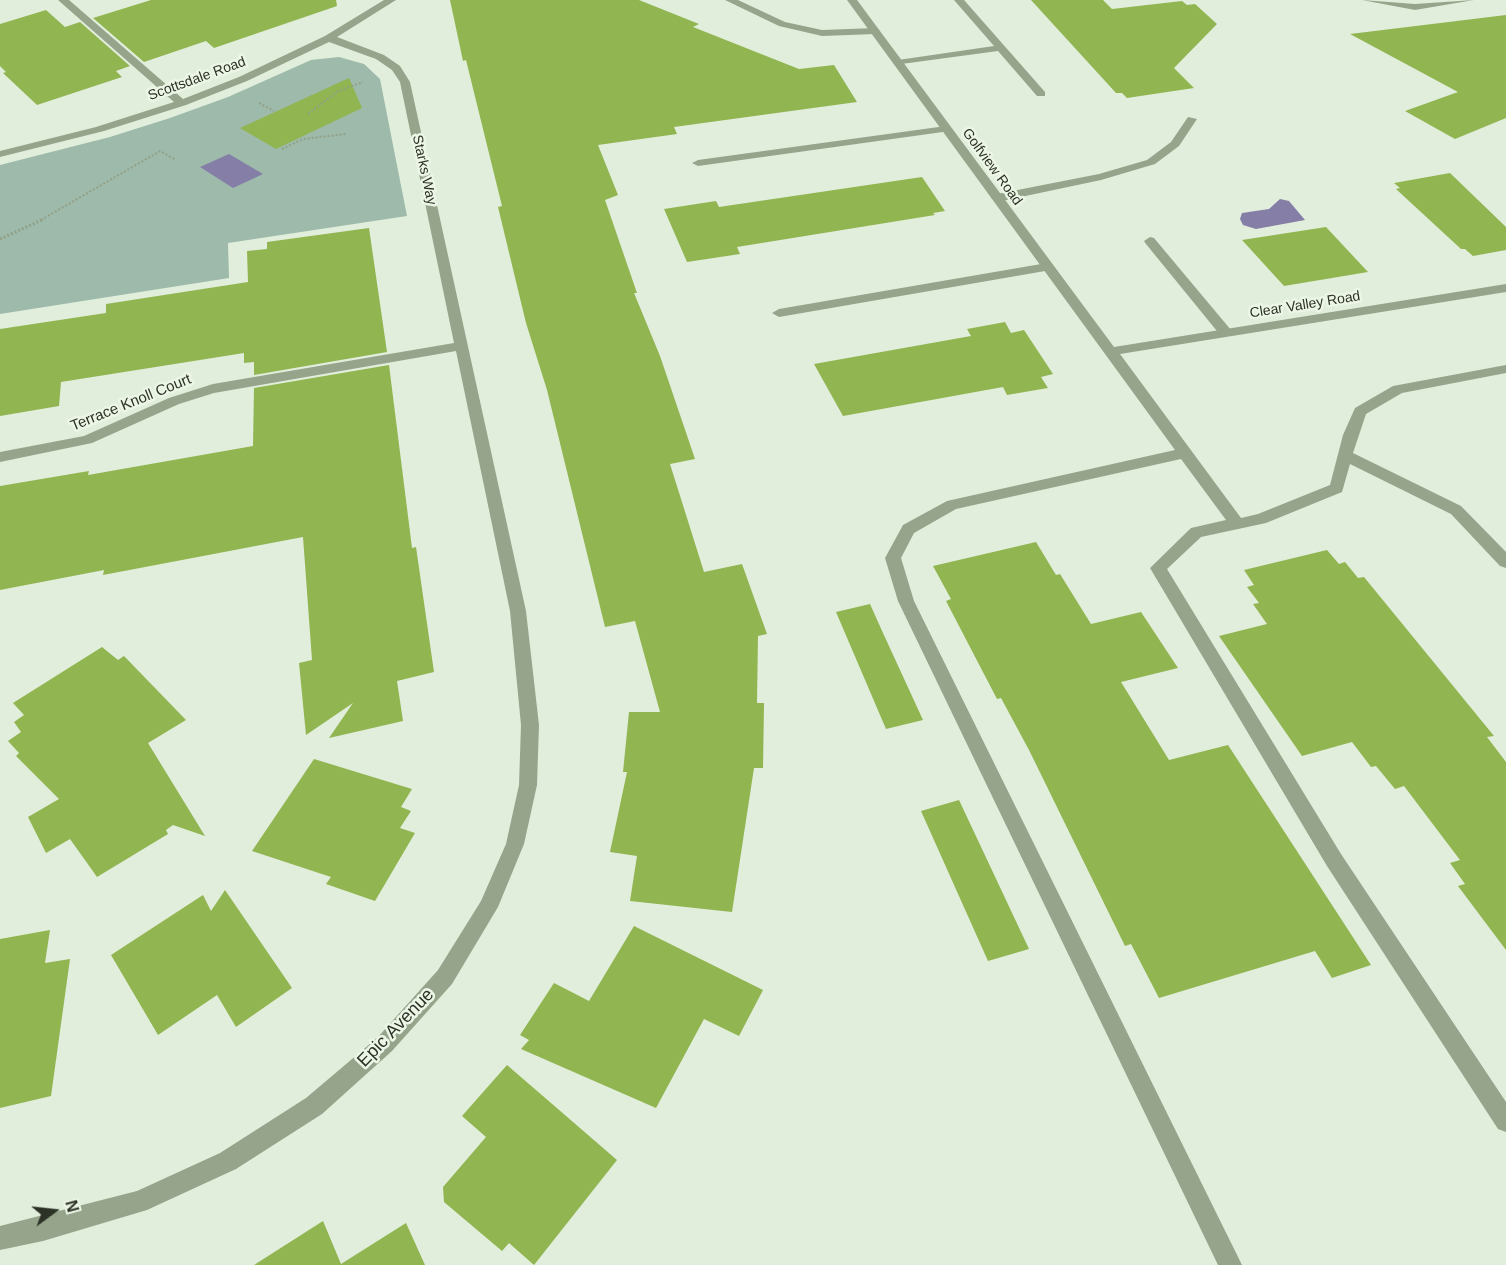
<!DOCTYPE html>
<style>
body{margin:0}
#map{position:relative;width:1506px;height:1265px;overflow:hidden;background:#e1eedb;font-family:Helvetica,sans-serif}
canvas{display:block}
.north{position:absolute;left:24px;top:1181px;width:60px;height:60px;-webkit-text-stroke:4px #ecf6e6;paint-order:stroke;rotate:75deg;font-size:16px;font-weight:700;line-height:24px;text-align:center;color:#2d3227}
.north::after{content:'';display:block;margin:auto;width:21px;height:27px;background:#2d3227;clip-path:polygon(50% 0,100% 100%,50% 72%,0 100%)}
</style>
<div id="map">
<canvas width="1506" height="1265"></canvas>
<div class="north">N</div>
</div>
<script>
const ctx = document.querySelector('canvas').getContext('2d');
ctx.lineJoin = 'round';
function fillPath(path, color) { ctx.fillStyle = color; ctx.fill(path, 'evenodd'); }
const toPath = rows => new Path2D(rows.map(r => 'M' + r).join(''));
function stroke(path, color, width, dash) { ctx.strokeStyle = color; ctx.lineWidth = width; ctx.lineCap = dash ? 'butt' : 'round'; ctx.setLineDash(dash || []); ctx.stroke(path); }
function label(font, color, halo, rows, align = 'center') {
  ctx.font = font + ' Helvetica,sans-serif'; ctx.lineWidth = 5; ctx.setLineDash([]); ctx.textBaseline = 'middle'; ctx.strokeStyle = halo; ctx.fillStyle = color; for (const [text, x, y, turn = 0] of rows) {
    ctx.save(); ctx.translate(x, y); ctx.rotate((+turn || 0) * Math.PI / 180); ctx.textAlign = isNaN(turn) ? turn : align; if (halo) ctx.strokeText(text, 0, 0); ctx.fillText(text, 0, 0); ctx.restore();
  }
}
fillPath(toPath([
 [339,57,364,64,380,79,407,216,228,243,229,278,0,314,0,165,110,137,170,118,228,97,311,60]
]), '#9dbaab');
fillPath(toPath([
 [229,154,263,174,233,188,200,167],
 [1280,199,1289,201,1305,220,1256,229,1243,225,1240,219,1242,213,1269,209]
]), '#857ea7');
fillPath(toPath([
 [151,0,336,0,337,6,214,48,206,41,144,62,93,18],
 [450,0,639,0,699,24,693,27,799,69,834,65,857,102,674,127,677,134,598,145,618,195,605,200,637,293,634,293,660,356,695,459,670,464,704,572,742,564,767,634,758,636,757,703,764,703,763,768,754,768,732,912,630,901,637,856,610,852,627,772,623,772,629,712,660,712,635,621,605,627,547,390,526,323,498,207,502,206,466,60,463,61],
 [1031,0,1103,0,1112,9,1182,1,1187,5,1195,4,1217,24,1174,68,1194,88,1127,98,1122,93,1116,93],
 [46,10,65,27,80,22,130,66,116,71,122,77,37,105,3,73,6,72,0,66,0,24],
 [1506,15,1506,118,1455,139,1405,111,1458,92,1350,34],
 [349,78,362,108,276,149,240,128],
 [1450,173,1506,227,1506,250,1473,256,1465,249,1461,249,1396,189,1400,188,1394,183],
 [922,177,945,211,933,213,935,215,737,247,740,254,687,262,664,209,716,201,719,207],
 [1326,227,1368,272,1284,286,1242,240],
 [369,228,387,352,254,375,254,362,244,363,244,353,61,382,59,406,0,416,0,329,106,313,106,304,248,282,247,251,267,249,267,242],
 [1005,322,1011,333,1024,330,1053,374,1041,377,1048,388,1007,395,1003,387,843,416,814,364,971,336,967,329],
 [389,365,412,548,416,547,434,672,397,681,403,721,329,738,353,703,306,735,299,663,312,660,303,537,103,575,104,570,0,590,0,486,89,471,88,475,253,446,254,388],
 [1036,542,1056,575,1060,574,1091,624,1141,612,1178,668,1121,682,1169,760,1228,745,1371,965,1332,978,1315,951,1159,998,1131,944,1125,946,1029,750,1001,698,997,699,946,601,951,599,933,566],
 [1327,550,1339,564,1345,562,1358,578,1364,577,1494,736,1487,737,1506,762,1506,950,1458,886,1465,884,1450,863,1460,860,1404,786,1395,789,1376,766,1371,767,1352,742,1302,756,1219,636,1267,624,1253,604,1259,603,1247,587,1254,585,1244,570],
 [870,604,883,633,923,720,886,729,836,612],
 [102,647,118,660,124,656,186,720,148,743,205,836,173,825,166,830,168,834,97,877,70,839,46,853,28,817,59,799,16,756,19,753,8,741,21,732,14,722,24,715,13,703],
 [314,759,412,789,401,807,411,811,400,828,415,833,375,901,326,884,331,877,252,851],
 [959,800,1029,949,988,961,921,811],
 [225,890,292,988,236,1027,217,995,158,1035,111,955,203,895,211,911],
 [634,926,763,990,739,1036,704,1019,656,1108,521,1049,529,1040,520,1035,554,983,589,1001],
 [50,930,45,963,70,959,51,1096,0,1108,0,939],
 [507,1065,617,1160,534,1265,509,1243,502,1251,444,1202,443,1187,486,1137,462,1116],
 [323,1221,341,1264,406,1223,425,1265,254,1265]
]), '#91b551');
stroke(toPath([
 [259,103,274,111],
 [308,114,338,91,363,82],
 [282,149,303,139,346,134],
 [41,220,160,151,176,160]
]), '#92a086', 2, [2, 2]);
stroke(toPath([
 [0,239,44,219]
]), '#92a086', 3, [2, 2]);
fillPath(toPath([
 [725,0,738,0,785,22,822,30,875,28,880,31,875,34,822,36,779,26,725,0],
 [954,0,964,0,1045,92,1045,96,1037,96,998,51,894,65,894,61,898,60,994,46,954,0],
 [1188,117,1197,119,1179,146,1155,164,1101,180,997,202,991,198,997,194,1099,174,1147,160,1171,142,1188,117],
 [946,126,952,129,950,131,698,166,692,163,698,160,946,126],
 [1150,237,1154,238,1231,330,1231,336,1221,336,1146,244,1144,241,1150,237],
 [1047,263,1053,267,1051,270,779,317,772,313,779,309,1047,263]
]), '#96a48c');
fillPath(toPath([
 [58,0,69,0,183,99,239,77,325,36,384,0,396,0,337,37,384,55,400,66,410,82,526,611,539,725,537,785,524,844,498,907,452,984,392,1051,322,1114,236,1169,147,1210,43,1241,0,1250,0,1226,137,1191,220,1153,306,1098,378,1037,438,970,481,901,506,844,519,785,521,725,510,611,456,351,214,393,179,404,92,443,0,462,0,452,84,436,169,398,213,384,454,343,400,82,392,70,376,59,329,42,247,81,186,105,104,131,0,157,0,151,96,127,174,102,58,0],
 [847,0,857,0,1114,347,1506,284,1506,292,1120,354,1241,518,1258,514,1330,485,1343,435,1355,408,1393,386,1506,365,1506,373,1402,393,1366,414,1353,453,1461,506,1506,552,1506,568,1500,566,1451,514,1350,464,1342,492,1266,523,1201,537,1167,569,1341,854,1506,1102,1506,1132,1498,1129,1327,866,1150,568,1191,528,1226,520,1181,459,956,509,914,533,901,558,914,601,1242,1265,1218,1265,898,601,885,558,903,525,947,501,1175,450,847,0],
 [1362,0,1415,4,1474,0,1415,10,1362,0]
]), '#96a48c');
label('14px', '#2d3227', '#ecf6e6', [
 ["Scottsdale Road",197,79,-20],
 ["Golfview Road",992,167,54],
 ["Starks Way",424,170,78],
 ["Clear Valley Road",1305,305,-9]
]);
label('15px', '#2d3227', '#ecf6e6', [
 ["Terrace Knoll Court",131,403,-22]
]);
label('18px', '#2d3227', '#ecf6e6', [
 ["Epic Avenue",396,1028,-46]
]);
</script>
